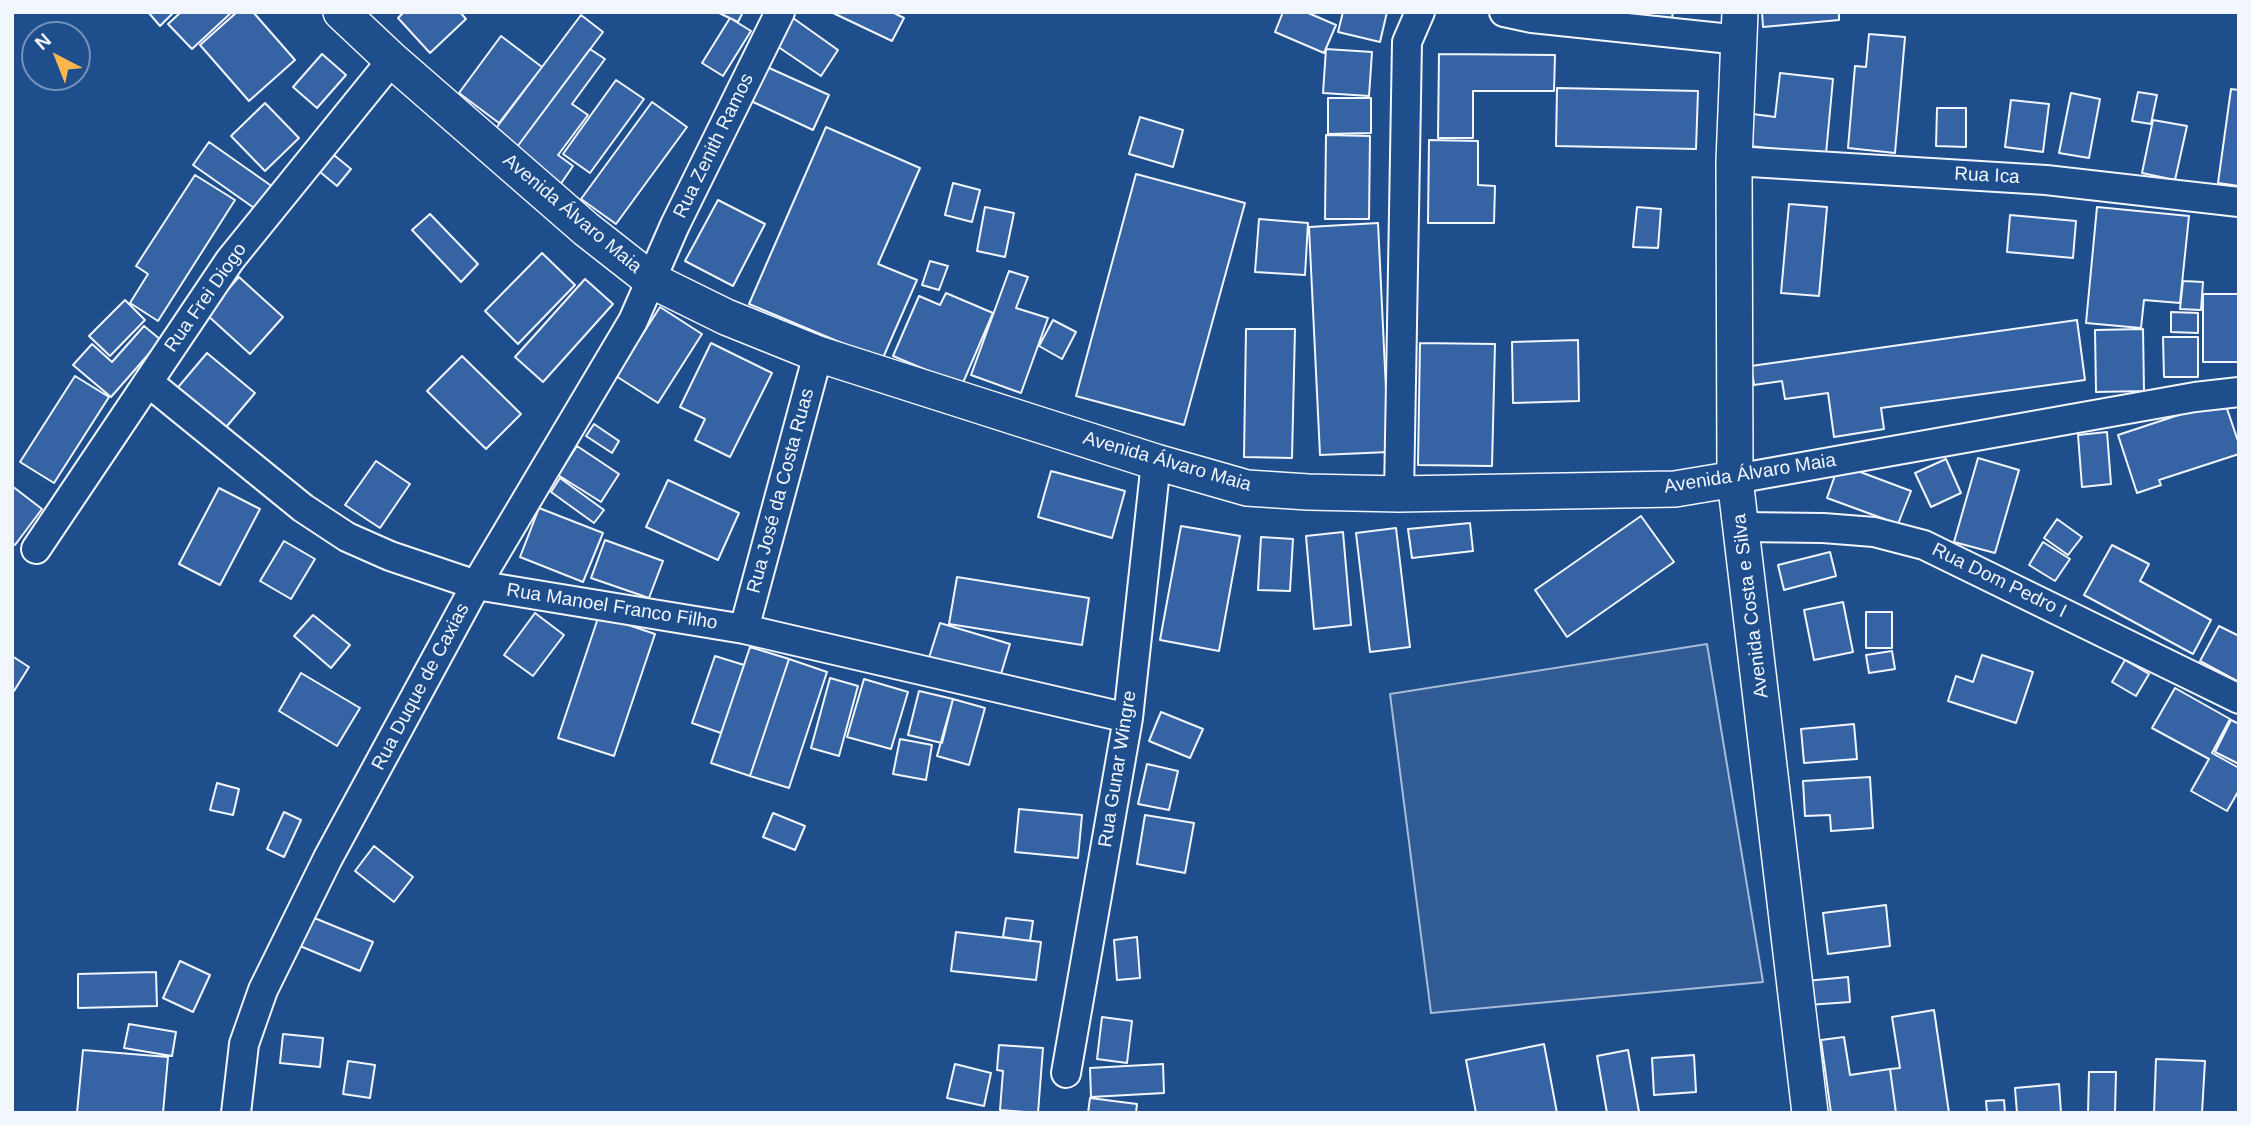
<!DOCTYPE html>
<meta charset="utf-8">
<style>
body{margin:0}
#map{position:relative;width:2251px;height:1125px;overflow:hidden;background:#1f4e8c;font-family:Helvetica,sans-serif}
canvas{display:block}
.frame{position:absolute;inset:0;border:14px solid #f2f6ff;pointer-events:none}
.north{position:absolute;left:21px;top:21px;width:70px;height:70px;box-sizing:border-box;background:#1f4e8c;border:2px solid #7391ba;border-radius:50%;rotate:318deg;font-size:19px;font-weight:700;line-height:28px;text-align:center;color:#f2f6ff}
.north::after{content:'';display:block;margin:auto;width:24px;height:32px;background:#ffb74d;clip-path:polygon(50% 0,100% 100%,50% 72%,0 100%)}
</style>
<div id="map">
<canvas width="2251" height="1125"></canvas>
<div class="frame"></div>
<div class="north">N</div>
</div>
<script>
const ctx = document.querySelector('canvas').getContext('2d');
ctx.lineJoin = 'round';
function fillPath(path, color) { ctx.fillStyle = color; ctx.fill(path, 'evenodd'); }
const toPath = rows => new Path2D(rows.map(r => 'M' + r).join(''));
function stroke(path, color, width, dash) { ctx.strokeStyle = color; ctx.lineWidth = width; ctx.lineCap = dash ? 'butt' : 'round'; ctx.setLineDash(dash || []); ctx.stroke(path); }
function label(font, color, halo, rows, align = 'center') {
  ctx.font = font + ' Helvetica,sans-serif'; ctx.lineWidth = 5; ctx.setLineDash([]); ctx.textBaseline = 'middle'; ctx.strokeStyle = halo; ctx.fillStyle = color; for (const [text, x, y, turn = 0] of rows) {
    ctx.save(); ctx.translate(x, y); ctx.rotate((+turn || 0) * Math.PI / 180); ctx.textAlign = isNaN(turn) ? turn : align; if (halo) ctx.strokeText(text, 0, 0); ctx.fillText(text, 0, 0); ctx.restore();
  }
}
const built = toPath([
 [1707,644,1763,982,1431,1013,1390,694,1707,644]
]);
fillPath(built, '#305b95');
stroke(built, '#a8bbd7', 2);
const building = toPath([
 [148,12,174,12,160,26,148,12],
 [181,12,232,12,192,49,168,24,181,12],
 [237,12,253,12,295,60,249,101,200,45,237,12],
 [404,12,460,12,466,19,430,53,398,18,404,12],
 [717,12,743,12,738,22,717,12],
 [831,12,892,12,904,18,892,41,831,12],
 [1283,12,1306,12,1336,25,1324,53,1275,32,1283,12],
 [1343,12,1387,12,1380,42,1338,32,1343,12],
 [1615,12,1673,12,1672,18,1615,12],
 [1762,12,1839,12,1839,20,1763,27,1762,12],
 [581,15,603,32,514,151,491,135,581,15],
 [730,18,751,31,723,76,702,63,730,18],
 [793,18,838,50,821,76,774,44,793,18],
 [1869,34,1905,37,1895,153,1848,148,1855,66,1866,67,1869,34],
 [501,36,542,67,499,123,459,93,501,36],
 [590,49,605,59,572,104,588,115,558,155,573,166,560,185,514,151,590,49],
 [1326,49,1372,52,1369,96,1323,93,1326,49],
 [322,54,346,75,317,108,293,87,322,54],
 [1439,54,1555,55,1554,91,1473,91,1473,138,1438,138,1439,54],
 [767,67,829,95,813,130,751,101,767,67],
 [1780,73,1833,79,1826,154,1749,146,1753,114,1775,117,1780,73],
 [616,80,644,99,590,173,563,154,616,80],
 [1557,88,1698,91,1696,149,1556,146,1557,88],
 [2231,89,2239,90,2239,186,2218,183,2231,89],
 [2138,92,2157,95,2151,124,2132,121,2138,92],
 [2071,93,2100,99,2089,158,2059,153,2071,93],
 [1328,98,1371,98,1371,133,1328,134,1328,98],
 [2011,100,2049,104,2043,152,2005,147,2011,100],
 [652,102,687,127,616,224,581,199,652,102],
 [265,103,299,138,265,171,231,136,265,103],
 [1937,108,1966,108,1966,147,1936,146,1937,108],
 [1140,117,1183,130,1173,167,1129,154,1140,117],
 [2153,120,2187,126,2175,180,2142,173,2153,120],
 [826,127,920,168,878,264,917,280,882,360,749,304,826,127],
 [1326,135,1370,136,1369,219,1325,219,1326,135],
 [1429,140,1478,141,1478,185,1495,186,1494,223,1428,223,1429,140],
 [209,142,273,187,257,210,193,165,209,142],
 [334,155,351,169,337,186,320,172,334,155],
 [1136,174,1245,203,1184,425,1076,396,1136,174],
 [195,175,235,200,158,321,130,303,148,274,136,266,195,175],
 [953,183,980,190,972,222,945,215,953,183],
 [718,200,765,224,733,286,685,261,718,200],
 [1789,204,1827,207,1819,296,1781,293,1789,204],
 [985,207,1014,213,1005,257,977,251,985,207],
 [1637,207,1661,209,1658,248,1633,247,1637,207],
 [2097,207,2189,216,2180,303,2144,300,2141,328,2086,323,2097,207],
 [430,214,478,264,461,282,412,230,430,214],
 [2010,215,2076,221,2073,258,2007,252,2010,215],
 [1259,219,1308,223,1305,275,1255,272,1259,219],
 [1378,223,1389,452,1320,455,1309,227,1378,223],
 [542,253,575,285,518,344,485,311,542,253],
 [930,261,948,266,939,290,922,285,930,261],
 [1009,271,1028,277,1016,308,1048,318,1021,393,971,375,1009,271],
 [239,277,283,317,250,354,206,314,239,277],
 [585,279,613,304,543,382,515,357,585,279],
 [2183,281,2203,282,2201,310,2180,309,2183,281],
 [946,293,993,313,962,385,893,356,919,296,940,305,946,293],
 [2203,294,2239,294,2239,362,2203,362,2203,294],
 [125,300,145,320,110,356,89,336,125,300],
 [660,307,702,334,658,403,616,376,660,307],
 [2171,312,2198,313,2198,333,2171,332,2171,312],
 [1053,320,1076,332,1062,359,1039,346,1053,320],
 [2077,320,2085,380,1881,408,1884,429,1834,437,1828,393,1785,399,1782,381,1754,385,1751,366,2077,320],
 [144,326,161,340,111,397,73,365,92,344,112,362,144,326],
 [1246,329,1295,329,1292,458,1244,457,1246,329],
 [2143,329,2144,391,2096,392,2095,330,2143,329],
 [2163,337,2198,337,2198,377,2164,377,2163,337],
 [1578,340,1579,401,1513,403,1512,342,1578,340],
 [711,343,772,373,730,457,695,440,705,419,680,407,711,343],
 [1420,343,1495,344,1492,466,1418,465,1420,343],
 [207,353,255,393,222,432,174,392,207,353],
 [462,356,521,414,486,449,427,391,462,356],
 [75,376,109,397,54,483,20,462,75,376],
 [2224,400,2239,444,2239,454,2159,480,2161,485,2137,493,2118,435,2224,400],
 [594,424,619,441,612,453,586,436,594,424],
 [2107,432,2111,484,2082,487,2078,435,2107,432],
 [577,446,619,474,601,502,558,475,577,446],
 [1978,458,2019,470,1995,553,1954,542,1978,458],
 [1946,459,1961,493,1931,507,1915,473,1946,459],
 [376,461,410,484,380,528,345,505,376,461],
 [1839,464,1911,491,1898,524,1827,498,1839,464],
 [1051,471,1125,491,1112,538,1038,517,1051,471],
 [560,478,604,510,594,523,551,492,560,478],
 [668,480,739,513,718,560,646,527,668,480],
 [12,486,42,509,15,545,12,543,12,486],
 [219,488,260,509,220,585,179,564,219,488],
 [539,508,603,533,583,582,520,557,539,508],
 [1641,516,1674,562,1567,637,1535,590,1641,516],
 [2057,519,2082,537,2068,555,2044,538,2057,519],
 [1470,523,1473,551,1412,558,1408,529,1470,523],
 [1181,526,1240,536,1219,651,1160,640,1181,526],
 [1396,528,1410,647,1370,652,1356,533,1396,528],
 [1343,532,1351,625,1314,629,1306,536,1343,532],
 [1261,537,1293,539,1290,591,1258,590,1261,537],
 [605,540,663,561,649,598,591,578,605,540],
 [284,541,315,559,291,599,260,581,284,541],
 [2043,542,2070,559,2055,581,2029,565,2043,542],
 [2112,545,2149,564,2140,581,2211,620,2193,654,2084,595,2112,545],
 [1830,552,1836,576,1784,590,1778,565,1830,552],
 [957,577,1089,598,1082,645,949,624,957,577],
 [1843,602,1853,652,1814,660,1804,610,1843,602],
 [1866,612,1892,612,1892,648,1866,648,1866,612],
 [535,613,564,635,533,676,504,655,535,613],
 [313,615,350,645,331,668,294,636,313,615],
 [599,615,655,634,614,756,558,738,599,615],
 [940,623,1010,644,998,684,927,664,940,623],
 [2219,626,2239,636,2239,682,2200,661,2219,626],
 [750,647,789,659,750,776,711,763,750,647],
 [1892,651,1895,669,1869,673,1866,655,1892,651],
 [1982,655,2033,672,2016,723,1948,701,1956,676,1973,682,1982,655],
 [12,656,29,667,14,691,12,690,12,656],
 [715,656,744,665,721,733,692,723,715,656],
 [789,659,827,672,789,788,750,776,789,659],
 [2125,660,2149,674,2136,696,2112,682,2125,660],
 [301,673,360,708,337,746,279,711,301,673],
 [830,678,858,686,839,756,811,748,830,678],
 [864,679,908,692,891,749,847,737,864,679],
 [2175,688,2230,719,2212,753,2239,768,2239,790,2227,811,2191,791,2209,759,2152,728,2175,688],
 [919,691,953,699,942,743,908,735,919,691],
 [953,699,985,708,969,765,937,756,953,699],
 [1161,712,1203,729,1190,758,1149,741,1161,712],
 [2231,720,2239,724,2239,764,2215,752,2231,720],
 [1854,724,1857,759,1804,763,1801,729,1854,724],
 [900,739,932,745,926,780,893,774,900,739],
 [1147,764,1178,771,1169,810,1138,804,1147,764],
 [1870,777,1873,828,1831,831,1830,815,1805,816,1803,781,1870,777],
 [217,783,239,789,233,815,210,810,217,783],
 [1019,809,1082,815,1078,858,1015,852,1019,809],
 [284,812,301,820,284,857,267,849,284,812],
 [773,813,805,826,795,850,763,837,773,813],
 [1145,815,1194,823,1185,873,1137,864,1145,815],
 [374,846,413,877,394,902,355,871,374,846],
 [1886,905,1890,946,1828,954,1823,913,1886,905],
 [312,917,373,942,360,971,300,946,312,917],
 [1006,918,1033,921,1030,941,1003,937,1006,918],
 [956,932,1041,942,1036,980,951,971,956,932],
 [1137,937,1140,978,1117,980,1114,940,1137,937],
 [180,961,210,975,193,1012,163,998,180,961],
 [156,972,157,1006,78,1008,78,974,156,972],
 [1848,977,1850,1002,1808,1005,1806,981,1848,977],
 [1934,1010,1949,1113,1896,1113,1890,1069,1900,1068,1892,1017,1934,1010],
 [1102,1017,1132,1021,1127,1063,1097,1059,1102,1017],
 [129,1024,176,1032,172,1056,124,1048,129,1024],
 [283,1034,323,1038,320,1067,280,1063,283,1034],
 [1844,1037,1850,1075,1890,1069,1896,1113,1831,1113,1821,1040,1844,1037],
 [1544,1044,1557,1113,1476,1113,1466,1060,1544,1044],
 [999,1045,1043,1048,1038,1113,1000,1110,1003,1071,997,1070,999,1045],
 [83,1050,168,1057,163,1113,77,1113,83,1050],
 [1628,1050,1639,1112,1607,1113,1597,1056,1628,1050],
 [1694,1055,1696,1092,1654,1095,1652,1058,1694,1055],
 [2156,1059,2205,1061,2202,1113,2154,1113,2156,1059],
 [348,1061,375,1065,370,1098,343,1094,348,1061],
 [955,1064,991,1073,984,1106,947,1098,955,1064],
 [1163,1064,1164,1093,1091,1097,1090,1068,1163,1064],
 [2089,1072,2116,1072,2115,1113,2088,1113,2089,1072],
 [2059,1084,2061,1113,2017,1113,2015,1088,2059,1084],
 [1090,1098,1137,1104,1136,1113,1088,1113,1090,1098],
 [2004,1100,2005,1113,1987,1113,1986,1101,2004,1100]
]);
fillPath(building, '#3563a3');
stroke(building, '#f2f6ff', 2);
const minor = toPath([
 [1504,12,1532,18,1740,40],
 [1734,161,2046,180,2239,202],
 [148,382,303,508,347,537,390,556,476,585,744,629,1128,718],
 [1735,479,2195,397,2239,392],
 [1399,494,1407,42,1420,12],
 [1742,527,1823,528,1874,532,1924,545,2239,699],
 [36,549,230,260,392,60],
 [744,629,818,354],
 [1066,1073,1128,718,1156,462],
 [236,1113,244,1044,263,990,328,858,476,585,633,321,675,225,780,12]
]);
const tertiary = toPath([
 [341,12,392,60,586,229,651,280,726,317,818,354,1156,462,1247,488,1308,492,1399,494,1675,489,1735,479],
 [1740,12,1734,161,1735,479,1810,1113]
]);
stroke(minor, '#f2f6ff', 32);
stroke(tertiary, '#f2f6ff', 38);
stroke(minor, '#1f4e8c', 28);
stroke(tertiary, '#1f4e8c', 35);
label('19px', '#f2f6ff', '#1f4e8c', [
 ["Rua Zenith Ramos",714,146,-64],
 ["Rua Ica",1987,176,3],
 ["Avenida Álvaro Maia",572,214,40],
 ["Rua Frei Diogo",206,298,-55],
 ["Avenida Álvaro Maia",1167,462,16],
 ["Avenida Álvaro Maia",1750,474,-9],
 ["Rua José da Costa Ruas",781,491,-75],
 ["Rua Dom Pedro I",1999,581,26],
 ["Avenida Costa e Silva",1751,606,-97],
 ["Rua Manoel Franco Filho",612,607,9],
 ["Rua Duque de Caxias",421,687,-62],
 ["Rua Gunar Wingre",1118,769,-81]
]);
</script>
